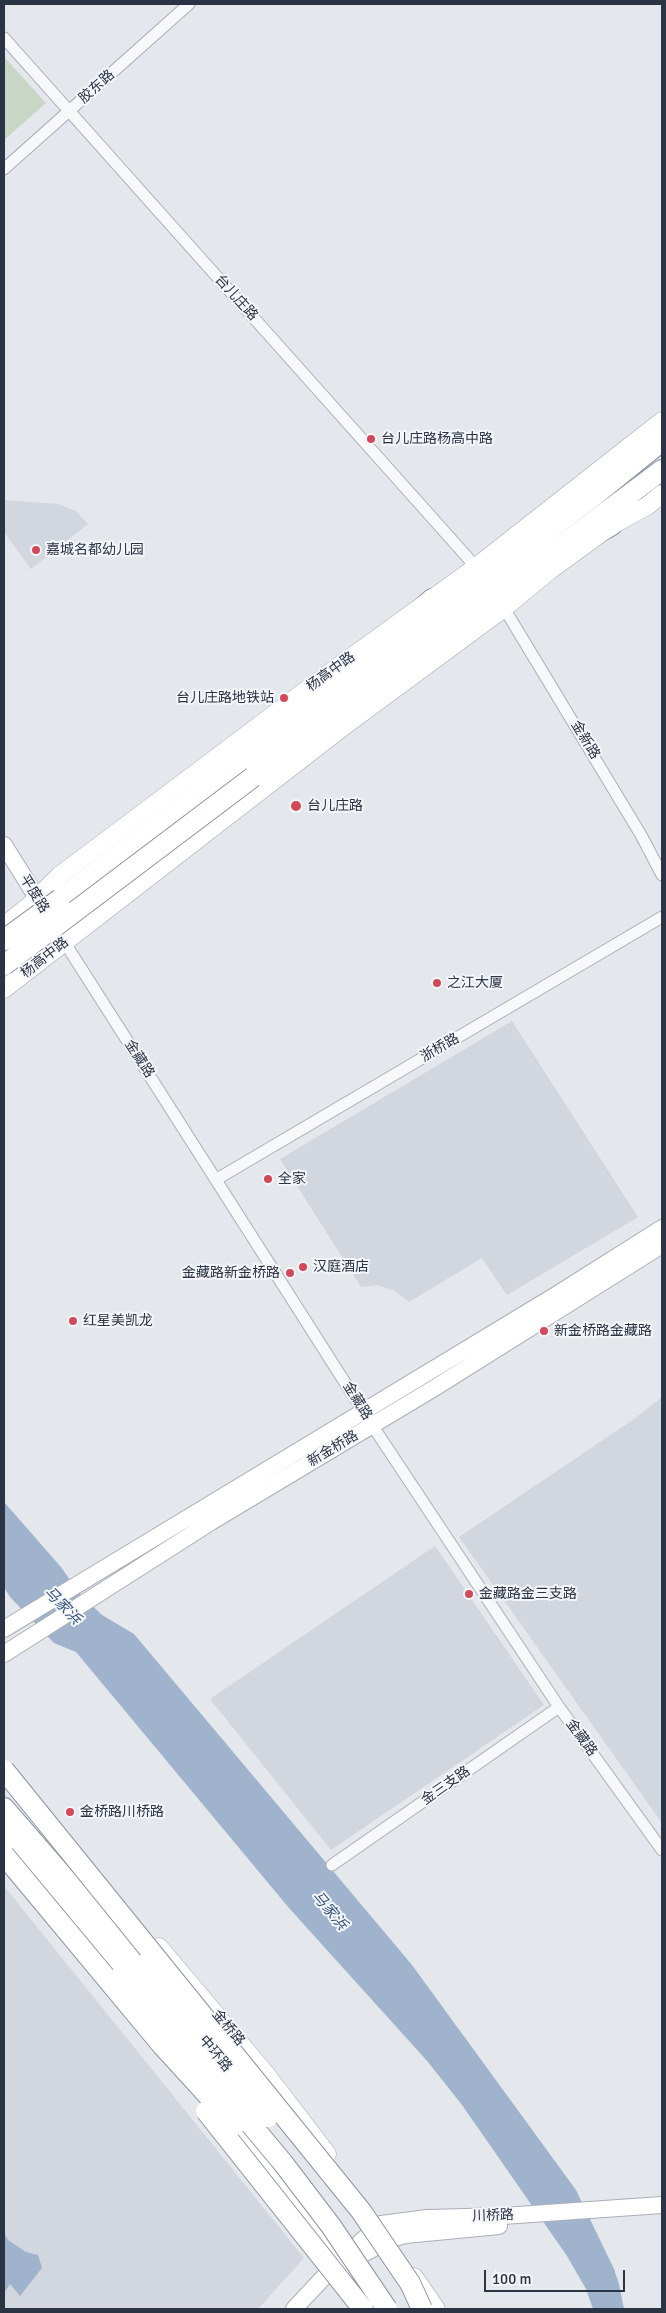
<!DOCTYPE html>
<meta charset="utf-8">
<style>
body{margin:0}
#map{position:relative;width:666px;height:2313px;overflow:hidden;background:#e4e7ec;font-family:Signika,sans-serif}
canvas{display:block}
.frame{position:absolute;inset:0;border:5px solid #2b3445;pointer-events:none}
.scale{position:absolute;left:484px;top:2270px;width:141px;height:22px;box-sizing:border-box;border:2px solid #2b3445;border-top:0;padding-left:6px;font-size:15px;line-height:18px;white-space:nowrap;color:#2b3445;-webkit-text-stroke:4px #f4f6f9;paint-order:stroke}
</style>
<div id="map">
<canvas width="666" height="2313"></canvas>
<div class="frame"></div>
<div class="scale">100 m</div>
</div>
<script>
const ctx = document.querySelector('canvas').getContext('2d');
ctx.lineJoin = 'round';
function fillPath(path, color) { ctx.fillStyle = color; ctx.fill(path, 'evenodd'); }
const toPath = rows => new Path2D(rows.map(r => 'M' + r).join(''));
function stroke(path, color, width, dash) { ctx.strokeStyle = color; ctx.lineWidth = width; ctx.lineCap = dash ? 'butt' : 'round'; ctx.setLineDash(dash || []); ctx.stroke(path); }
function label(font, color, halo, rows, align = 'center') {
  ctx.font = font + ' Signika,"Noto Sans SC",sans-serif'; ctx.lineWidth = 4; ctx.setLineDash([]); ctx.textBaseline = 'middle'; ctx.strokeStyle = halo; ctx.fillStyle = color; for (const [text, x, y, turn = 0] of rows) {
    ctx.save(); ctx.translate(x, y); ctx.rotate((+turn || 0) * Math.PI / 180); ctx.textAlign = isNaN(turn) ? turn : align; if (halo) ctx.strokeText(text, 0, 0); ctx.fillText(text, 0, 0); ctx.restore();
  }
}
fillPath(toPath([
 [4,500,58,504,76,511,88,524,31,569,4,532],
 [512,1021,638,1217,507,1295,482,1258,409,1302,395,1291,377,1285,361,1287,280,1159],
 [662,1397,662,1823,459,1537,634,1419],
 [435,1546,544,1705,331,1850,210,1699],
 [4,1886,304,2258,258,2309,4,2309]
]), '#d2d6de');
fillPath(toPath([
 [4,57,46,103,4,140]
]), '#c9d6c5');
fillPath(toPath([
 [4,1502,61,1567,79,1593,102,1615,134,1634,412,1965,576,2190,614,2269,619,2284,624,2309,593,2309,586,2289,567,2256,462,2105,428,2062,289,1908,76,1652,54,1643,10,1597,4,1587],
 [4,2233,8,2240,26,2252,38,2255,42,2268,20,2296,10,2284,4,2293]
]), '#9fb4cc');
const street = toPath([
 [4,38,476,567],
 [4,169,189,4],
 [504,608,641,835,662,875],
 [65,943,372,1425,559,1707,662,1850],
 [217,1179,662,917],
 [332,1865,559,1707]
]);
const secondary = toPath([
 [4,845,44,909],
 [4,1629,556,1295,662,1228],
 [4,1654,211,1522,436,1387,662,1245],
 [346,2268,363,2254,391,2239,405,2235,499,2226],
 [294,2309,338,2262,381,2224,427,2218,503,2216,662,2205]
]);
const primary = toPath([
 [4,926,29,906,59,876,324,677,476,567,662,421],
 [4,989,348,723,504,608,550,570,612,525,647,506,662,494],
 [159,1947,265,2073,327,2154],
 [226,2115,346,2274],
 [414,2277,436,2309]
]);
const highway = toPath([
 [583,541,612,525],
 [408,621,432,599],
 [253,777,662,470],
 [60,899,595,495,662,441],
 [4,1808,140,1965],
 [4,1833,123,1971],
 [252,2143,278,2167]
]);
stroke(street, '#a9aeb7', 13);
stroke(secondary, '#a9aeb7', 18);
stroke(primary, '#a3abb8', 19);
stroke(highway, '#8b94a3', 22);
stroke(street, '#f7f8fa', 11);
stroke(secondary, '#fff', 16);
stroke(primary, '#fff', 18);
stroke(highway, '#fff', 20);
const highwayBridge = toPath([
 [4,940,60,899],
 [4,965,253,777],
 [4,1770,361,2211,410,2283,422,2309],
 [4,1855,162,2045,235,2125],
 [140,1965,268,2117],
 [123,1971,283,2163,331,2226,387,2309],
 [206,2111,363,2309]
]);
stroke(highwayBridge, '#8b94a3', 22, []);
stroke(highwayBridge, '#fff', 20);
for (const [x, y, r, color] of [
 [371,439,5,"#d1495b"],
 [36,550,5,"#d1495b"],
 [284,698,5,"#d1495b"],
 [296,806,6,"#d1495b"],
 [437,983,5,"#d1495b"],
 [268,1179,5,"#d1495b"],
 [303,1267,5,"#d1495b"],
 [290,1273,5,"#d1495b"],
 [73,1321,5,"#d1495b"],
 [544,1331,5,"#d1495b"],
 [469,1594,5,"#d1495b"],
 [70,1812,5,"#d1495b"]
]) { const dot = new Path2D(); dot.arc(x, y, r, 0, 2 * Math.PI); ctx.fillStyle = color; ctx.fill(dot); stroke(dot, '#f4f6f9', 2); }
label('14px', '#2b3445', '#f4f6f9', [
 ["胶东路",97,87,-42],
 ["台儿庄路",236,298,48],
 ["杨高中路",331,672,-36],
 ["金新路",585,740,59],
 ["平度路",34,894,58],
 ["杨高中路",45,958,-38],
 ["浙桥路",440,1048,-30],
 ["金藏路",139,1059,57],
 ["金藏路",357,1401,58],
 ["新金桥路",333,1449,-31],
 ["金藏路",581,1738,54],
 ["金三支路",446,1786,-35],
 ["金桥路",228,2028,50],
 ["中环路",215,2054,50],
 ["川桥路",493,2216,-2]
]);
label('14px', '#2b3445', '#f4f6f9', [
 ["台儿庄路杨高中路",381,439],
 ["嘉城名都幼儿园",46,550],
 ["台儿庄路地铁站",274,698,"right"],
 ["台儿庄路",307,806],
 ["之江大厦",447,983],
 ["全家",278,1179],
 ["汉庭酒店",313,1267],
 ["金藏路新金桥路",280,1273,"right"],
 ["红星美凯龙",83,1321],
 ["新金桥路金藏路",554,1331],
 ["金藏路金三支路",479,1594],
 ["金桥路川桥路",80,1812]
], 'left');
label('italic 15px', '#34527a', '#f4f6f9', [
 ["马家浜",62,1606,46],
 ["马家浜",329,1911,50]
]);
</script>
